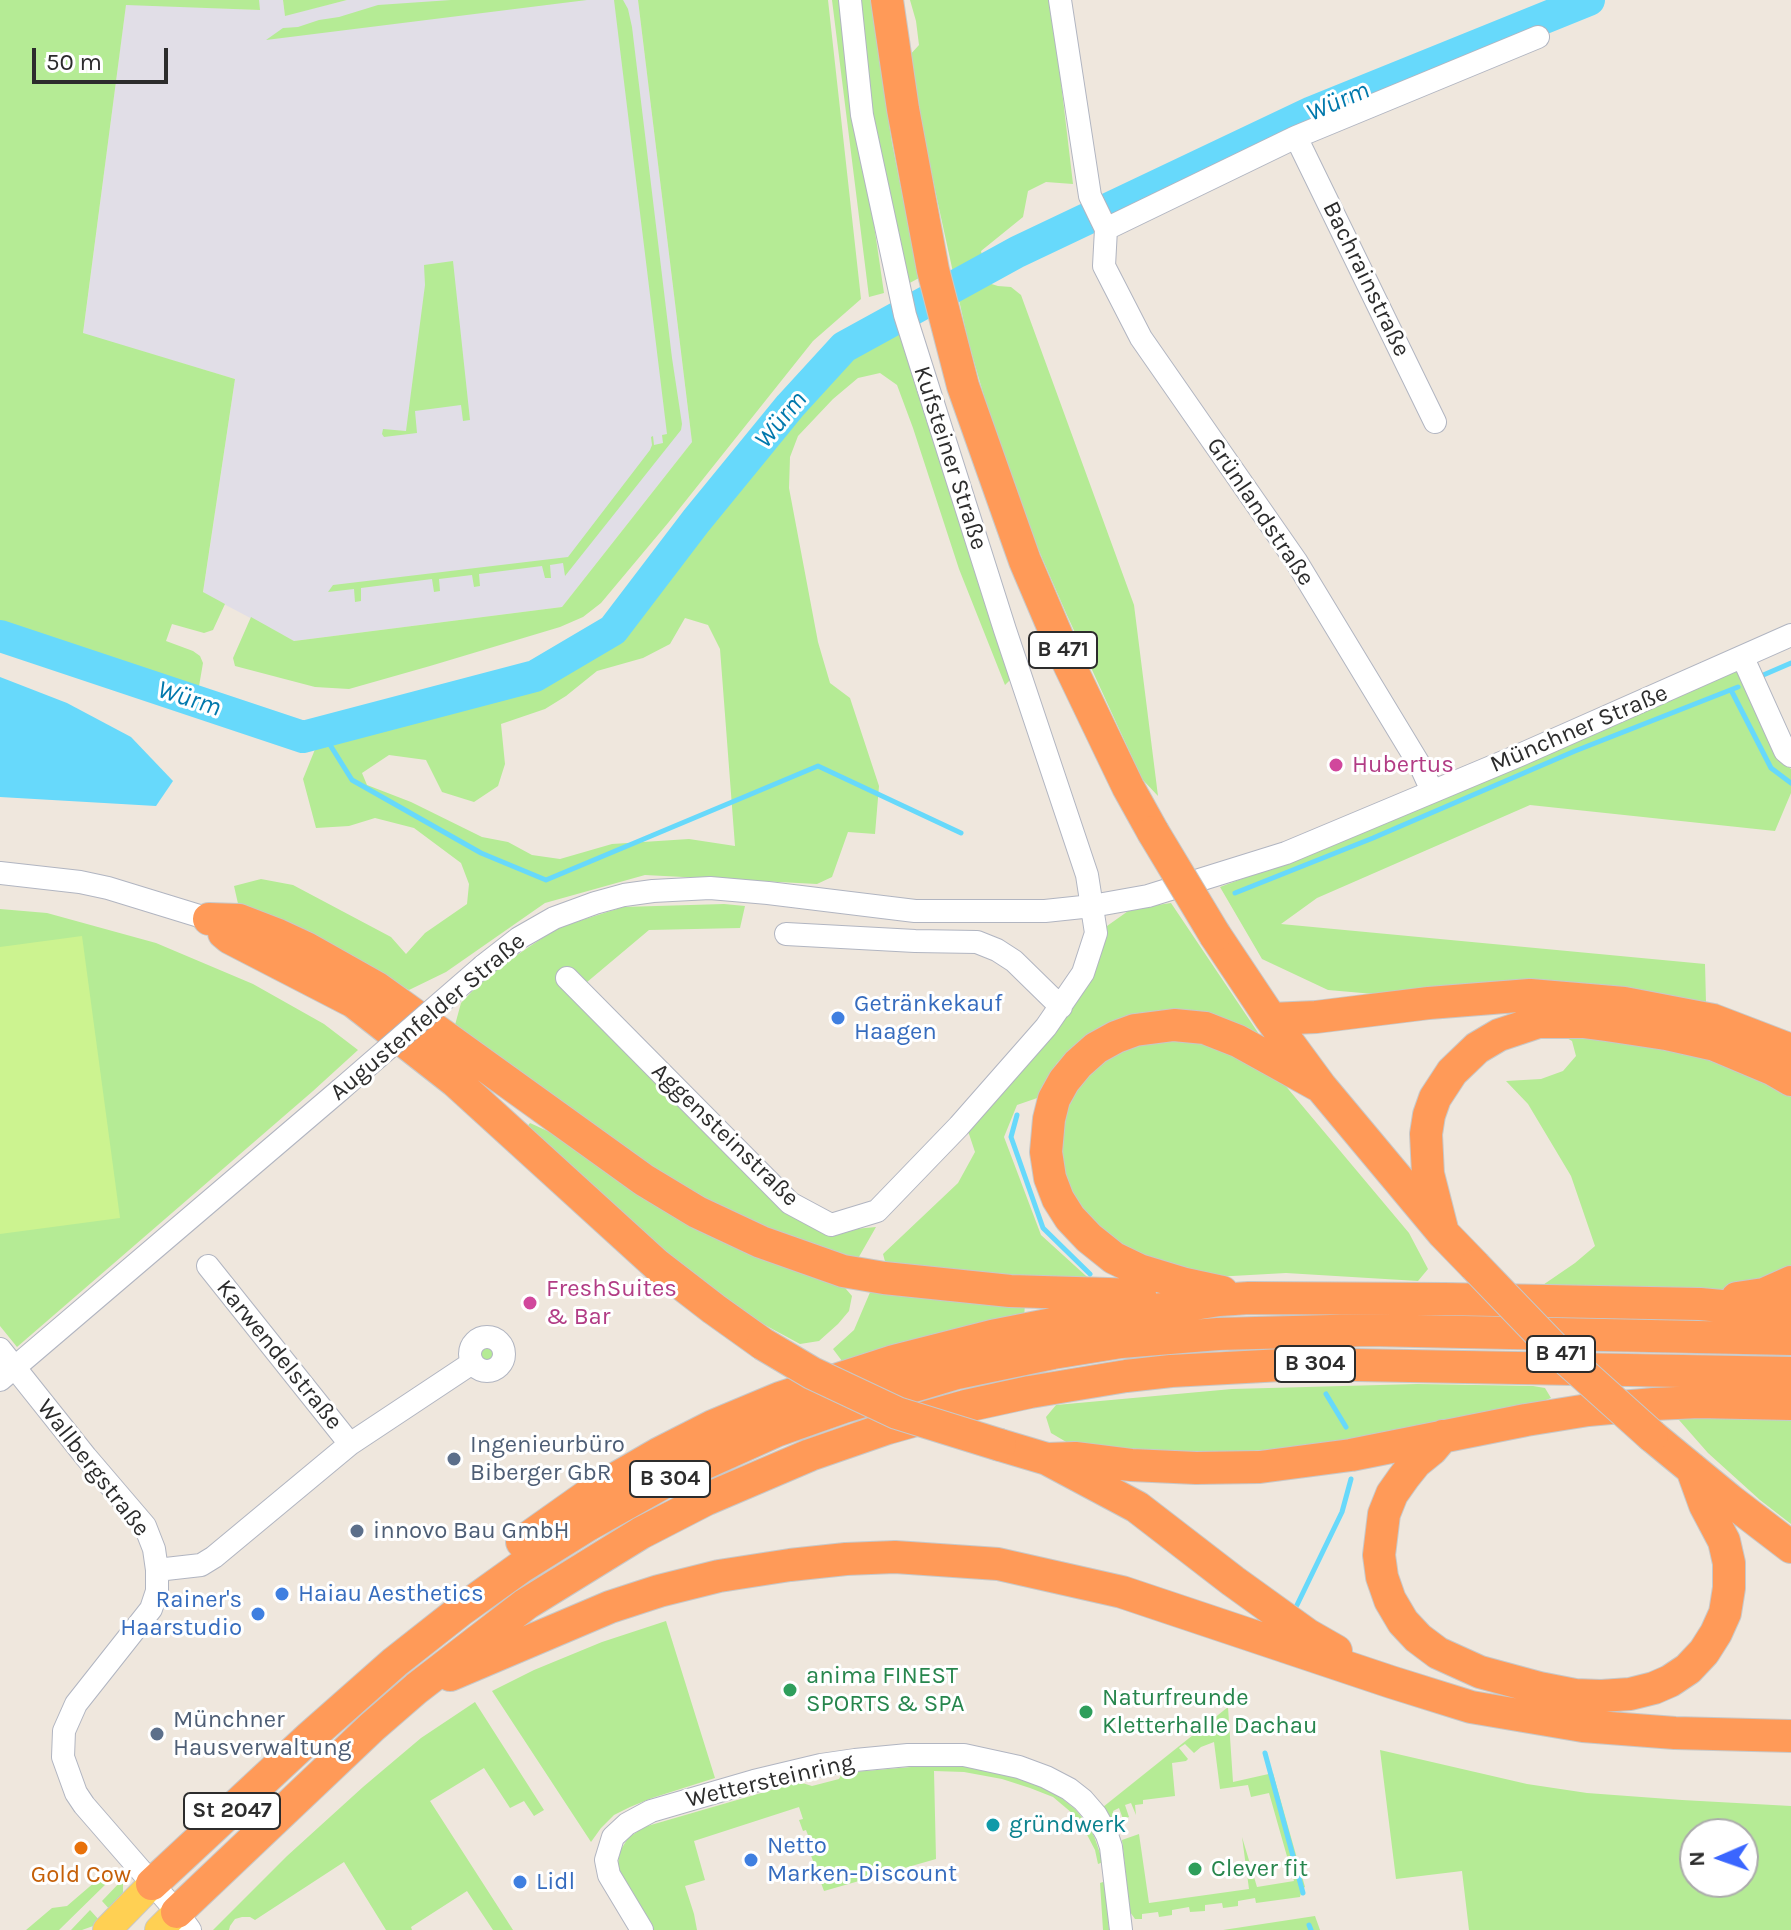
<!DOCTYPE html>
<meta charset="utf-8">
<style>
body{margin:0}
#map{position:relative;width:1791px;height:1930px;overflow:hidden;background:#efe7dd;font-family:Karla,sans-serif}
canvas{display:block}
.north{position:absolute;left:1679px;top:1818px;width:80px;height:80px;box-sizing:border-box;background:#fff;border:2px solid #ababab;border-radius:50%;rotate:268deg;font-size:22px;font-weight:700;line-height:32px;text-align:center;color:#2c2c2c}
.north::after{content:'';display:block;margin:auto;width:28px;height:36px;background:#3a66ff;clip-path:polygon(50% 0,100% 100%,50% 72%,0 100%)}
.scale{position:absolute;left:32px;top:48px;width:136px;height:36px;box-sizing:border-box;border:4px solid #2c2c2c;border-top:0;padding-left:10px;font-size:24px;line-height:28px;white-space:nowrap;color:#2c2c2c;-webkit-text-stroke:6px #fff;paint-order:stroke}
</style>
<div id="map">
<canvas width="1791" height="1930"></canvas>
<div class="north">N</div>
<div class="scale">50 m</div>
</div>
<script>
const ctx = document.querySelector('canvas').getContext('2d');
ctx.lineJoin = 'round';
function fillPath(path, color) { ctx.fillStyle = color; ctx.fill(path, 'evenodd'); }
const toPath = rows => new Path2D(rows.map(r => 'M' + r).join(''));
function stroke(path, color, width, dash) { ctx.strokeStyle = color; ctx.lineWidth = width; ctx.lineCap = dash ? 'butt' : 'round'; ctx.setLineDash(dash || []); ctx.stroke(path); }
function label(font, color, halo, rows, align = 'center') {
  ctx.font = font + ' Karla,sans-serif'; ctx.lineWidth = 6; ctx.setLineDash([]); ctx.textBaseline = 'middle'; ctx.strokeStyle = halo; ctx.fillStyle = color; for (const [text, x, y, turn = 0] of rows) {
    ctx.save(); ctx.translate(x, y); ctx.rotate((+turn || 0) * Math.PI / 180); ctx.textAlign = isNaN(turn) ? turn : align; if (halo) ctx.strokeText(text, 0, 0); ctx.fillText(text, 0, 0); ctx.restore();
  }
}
fillPath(toPath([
 [259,0,283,0,285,15,347,0,638,0,692,442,562,607,294,641,203,593,235,379,83,334,126,4,259,10]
]), '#e1dee7');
fillPath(toPath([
 [0,0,259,0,260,10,126,5,83,333,235,379,203,592,225,604,213,630,204,633,172,624,166,641,193,651,200,656,203,663,198,692,0,624],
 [283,0,347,0,285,16],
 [451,0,587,0,266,40,283,28,298,27,319,20,339,17,378,5],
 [614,0,623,0,628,9,632,27,672,358,682,424,681,430,565,576,563,563,550,565,551,578,545,578,542,566,479,574,480,586,474,587,472,575,439,579,440,591,434,592,432,579,361,588,361,601,355,602,354,589,328,592,333,585,568,557,650,450,652,445,651,437,653,436,654,445,663,443,662,435,667,434],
 [638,0,828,0,861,299,813,341,668,523,601,603,583,617,560,627,430,666,349,689,315,687,235,666,233,658,251,617,294,641,562,607,692,442],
 [832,0,841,0,884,293,869,297],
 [854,0,871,0,892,143,919,278,904,286,876,146],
 [910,0,1050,0,1060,74,1073,184,1046,182,1028,191,1023,217,981,251,988,283,998,286,1011,287,1021,295,1134,605,1158,796,1142,779,1066,613,1009,482,968,341,918,112,908,57,919,45,916,21],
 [453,261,470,420,463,421,461,405,415,411,417,433,384,437,382,434,383,429,406,431,425,285,424,265],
 [879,328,912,339,1018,672,1005,685,959,569,913,428,897,385,880,373,858,378,833,399,798,436,790,457,789,488,818,642,830,683,850,698,879,786,875,834,848,832,832,877,817,884,645,875,545,903,446,972,409,990,326,945,239,908,234,886,261,879,293,885,391,937,406,954,425,933,467,904,469,884,461,863,414,828,375,818,349,826,316,828,303,779,322,732,535,676,613,630,696,521,790,406,844,347],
 [685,618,708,625,720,649,735,846,689,839,612,844,560,859,532,855,508,842,482,837,411,802,367,785,362,773,389,755,426,760,442,792,474,802,498,786,505,764,501,724,545,709,566,696,597,671,643,658,670,644],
 [1737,665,1776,755,1791,769,1791,793,1775,831,1530,805,1317,898,1281,924,1705,964,1706,1003,1374,994,1328,990,1262,959,1220,887,1303,856],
 [1171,903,1265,1043,1084,1038,1057,1063,1043,1096,1017,1105,1004,1137,1041,1235,1096,1285,887,1269,883,1254,958,1183,975,1152,966,1125,1061,1025,1090,981,1107,926,1131,909],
 [724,904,745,906,740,928,649,930,574,993,823,1232,876,1227,856,1262,752,1224,610,1144,455,1025,461,1003,489,974,557,928,623,907],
 [0,909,47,913,156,943,253,984,324,1024,358,1050,313,1091,17,1347,0,1326],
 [1556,1032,1680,1044,1791,1090,1791,1274,1722,1294,1537,1289,1575,1263,1595,1246,1571,1176,1528,1104,1506,1081,1541,1079,1563,1071,1576,1056,1572,1041],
 [1162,1034,1222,1043,1284,1084,1409,1233,1428,1269,1418,1281,1286,1273,1214,1277,1139,1260,1088,1218,1059,1174,1066,1107,1097,1060],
 [530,1123,554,1134,840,1282,852,1296,849,1311,838,1324,819,1341,800,1344,752,1318,671,1264,525,1129],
 [871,1290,1025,1303,1024,1319,845,1365,833,1349,854,1330],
 '475 1354a12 12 0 1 1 24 0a12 12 0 1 1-24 0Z',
 [1417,1384,1533,1386,1545,1388,1551,1398,1534,1405,1395,1436,1235,1453,1163,1453,1068,1443,1051,1433,1046,1417,1056,1405,1232,1389],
 [1667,1411,1791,1414,1791,1524,1760,1500,1708,1453,1679,1420],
 [666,1621,715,1778,652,1798,630,1807,614,1815,601,1828,591,1842,492,1691,534,1670,602,1642],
 [475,1702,544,1810,534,1816,524,1801,510,1808,484,1768,430,1801,513,1930,493,1930,467,1891,411,1927,412,1930,386,1930,344,1862,255,1920,250,1917,242,1917,235,1919,230,1926,229,1930,213,1930,287,1856,363,1787,421,1738],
 [1228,1707,1233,1782,1273,1773,1305,1887,1302,1889,1300,1897,1256,1903,1255,1898,1238,1901,1238,1906,1223,1908,1222,1903,1205,1905,1205,1911,1190,1912,1189,1907,1172,1910,1172,1915,1159,1917,1158,1912,1142,1914,1142,1919,1135,1919,1130,1912,1122,1840,1139,1834,1149,1903,1249,1889,1242,1837,1257,1887,1294,1881,1269,1793,1251,1797,1248,1785,1220,1789,1214,1742,1201,1747,1194,1753,1185,1744,1179,1748,1188,1759,1186,1761,1172,1763,1175,1796,1143,1800,1143,1804,1135,1805,1136,1815,1131,1803,1125,1805,1129,1817,1123,1819,1119,1808,1113,1811,1116,1822,1113,1824,1103,1807],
 [1380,1750,1527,1784,1587,1793,1682,1800,1791,1806,1791,1930,1469,1930,1462,1871,1396,1879],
 [1743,1834,1743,1882,1695,1882,1695,1834],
 [934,1765,964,1766,1002,1773,1032,1783,1055,1793,1075,1809,1086,1822,1094,1836,1103,1862,1098,1864,1095,1850,1082,1825,1072,1813,1053,1797,1030,1788,1002,1779,964,1772,934,1771,936,1859,824,1891,805,1839,809,1838,806,1830,803,1831,799,1820,803,1819,799,1807,694,1841,705,1880,685,1886,694,1914,697,1930,651,1930,620,1878,618,1863,620,1851,628,1838,644,1827,799,1782,812,1786,839,1779,842,1773],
 [110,1869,112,1873,109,1881,59,1930,26,1930,52,1908,67,1906],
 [123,1879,123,1892,119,1904,111,1911,102,1901],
 [1106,1881,1109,1930,1103,1930,1100,1883],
 [90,1910,100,1921,96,1925,82,1930,71,1930],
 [1315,1916,1320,1930,1223,1930]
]), '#b5eb95');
fillPath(toPath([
 [82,936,120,1218,0,1234,0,947]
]), '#ccf390');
fillPath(toPath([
 [0,677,67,703,131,737,173,781,156,806,0,797]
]), '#67d9fb');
stroke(toPath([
 [1761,676,1791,663],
 [1731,690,1771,768,1791,783],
 [322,732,352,780,481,853,546,880,818,766,961,833],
 [1235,893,1373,838,1575,751,1738,687],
 [1017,1115,1011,1137,1043,1228,1090,1274],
 [1326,1394,1346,1427],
 [1297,1605,1342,1512,1351,1479],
 [1265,1753,1303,1893],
 [1309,1925,1311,1930]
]), '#67d9fb', 5);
stroke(toPath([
 [0,636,303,737,535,676,613,630,696,521,790,406,844,347,1017,252,1312,112,1589,0]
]), '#67d9fb', 32);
const minor = toPath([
 [1060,0,1090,196,1106,229,1104,266,1141,338,1296,561,1422,769,1432,791],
 [1296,137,1435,422],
 [1106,229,1296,137,1538,37],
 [1743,658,1785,751,1791,756],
 [0,873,80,882,108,888,209,919],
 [786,934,915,941,977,942,997,950,1014,961,1061,1007],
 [483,966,519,938,554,918,595,903,624,895,653,891,710,888,768,893,915,911,1045,911,1092,906,1148,896,1286,853,1520,755,1791,635],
 [567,978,790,1203,831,1225,877,1211,959,1126,1046,1027,1083,973,1096,933,1087,875,1005,630,905,315,862,115,850,0],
 [208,1266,350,1444],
 '470 1354a17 17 0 1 1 34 0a17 17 0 1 1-34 0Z',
 [0,1349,86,1457,145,1526,154,1549,157,1570,157,1591,151,1609,76,1704,64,1731,63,1757,76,1793,84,1805,177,1912,190,1930],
 [0,1380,340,1090],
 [157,1570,201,1565,214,1557,350,1444,472,1363],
 [642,1930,609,1875,606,1860,613,1837,627,1824,651,1811,754,1781,821,1765,855,1760,908,1755,964,1755,1019,1767,1046,1777,1069,1789,1083,1800,1096,1815,1107,1835,1111,1847,1121,1930]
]);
const major = toPath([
 [107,1930,152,1884],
 [159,1930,177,1912]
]);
const highway = toPath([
 [887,0,903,109,933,270,963,386,1025,561,1068,662,1128,787,1153,832],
 [209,919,239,920,278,935,306,948,377,988,644,1180,697,1212,761,1242,843,1271,884,1278,1010,1291,1140,1295],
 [224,933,230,938,354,1002,455,1081,657,1265,714,1309,763,1344],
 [1215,935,1271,1019,1321,1087,1443,1233,1475,1266],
 [1271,1019,1316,1017,1429,1003,1530,995,1624,1003,1713,1020,1791,1050],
 [1443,1233,1428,1174,1426,1134,1429,1115,1435,1098,1452,1072,1477,1048,1499,1035,1538,1022,1583,1022,1606,1025,1666,1034,1715,1045,1772,1069,1791,1080],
 [1222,1292,1185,1284,1139,1270,1114,1258,1089,1238,1070,1218,1058,1199,1050,1178,1046,1152,1049,1119,1054,1099,1064,1081,1078,1064,1096,1048,1116,1037,1135,1030,1174,1025,1205,1028,1238,1041,1321,1087],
 [1737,1298,1764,1294,1791,1282],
 [1443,1436,1432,1449,1416,1462,1404,1477,1392,1494,1384,1514,1379,1555,1382,1577,1390,1600,1403,1622,1418,1638,1438,1653,1480,1672,1539,1688,1575,1695,1601,1696,1630,1694,1654,1688,1670,1681,1688,1669,1704,1652,1716,1633,1725,1613,1729,1588,1729,1563,1724,1541,1705,1505,1692,1469],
 [1652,1436,1731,1501,1791,1547],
 [1000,1445,1047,1459,1137,1507,1233,1581,1308,1635,1336,1651],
 [1047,1459,1075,1458,1131,1465,1196,1468,1260,1467,1351,1455,1526,1420,1588,1410,1654,1404,1699,1402,1791,1404],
 [522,1542,594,1491,658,1454,713,1426,780,1398,894,1361,992,1336,1083,1318,1163,1309,1219,1300,1249,1298,1445,1299,1700,1304,1765,1310,1791,1311],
 [450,1675,610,1607,659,1591,719,1576,790,1565,846,1559,895,1557,998,1564,1122,1592,1391,1682,1471,1707,1583,1726,1675,1733,1791,1736],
 [152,1884,310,1737,395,1662,461,1610,521,1567,588,1525,670,1479,776,1431,844,1407,957,1373,1053,1353,1121,1342,1218,1334,1369,1330,1791,1339],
 [177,1912,372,1727,417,1688,526,1604,641,1533,707,1499,810,1455,888,1428,966,1406,1030,1392,1126,1376,1171,1371,1301,1364,1791,1373]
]);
stroke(minor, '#b1b5c1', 24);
stroke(major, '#c8c8c8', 30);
stroke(highway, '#c8c8c8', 34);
stroke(minor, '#fff', 22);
stroke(major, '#ffd053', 28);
stroke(highway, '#ff9a58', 32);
const minorBridge = toPath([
 [340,1090,483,966]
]);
const highwayBridge = toPath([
 [1153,832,1215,935],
 [1475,1266,1554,1348,1652,1436],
 [763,1344,812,1373,897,1413,1000,1445]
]);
stroke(minorBridge, '#b1b5c1', 24, []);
stroke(highwayBridge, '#c8c8c8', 34, []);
stroke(minorBridge, '#fff', 22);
stroke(highwayBridge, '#ff9a58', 32);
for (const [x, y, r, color] of [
 [1336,765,8,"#d1479c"],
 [838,1018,8,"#3f7fe0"],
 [530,1303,8,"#d1479c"],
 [454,1459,8,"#5c6f8a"],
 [357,1531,8,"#5c6f8a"],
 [282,1594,8,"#3f7fe0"],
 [258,1614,8,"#3f7fe0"],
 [790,1690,8,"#2e9e5b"],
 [1086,1712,8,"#2e9e5b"],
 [157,1734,8,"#5c6f8a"],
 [993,1825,8,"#0f9aa8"],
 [81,1848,8,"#e8710a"],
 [751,1860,8,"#3f7fe0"],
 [1195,1869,8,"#2e9e5b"],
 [520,1882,8,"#3f7fe0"]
]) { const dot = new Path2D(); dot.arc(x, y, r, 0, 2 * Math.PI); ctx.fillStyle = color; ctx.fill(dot); stroke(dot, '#fff', 3); }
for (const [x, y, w] of [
 [1063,650,68],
 [1561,1354,68],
 [1315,1364,80],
 [670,1479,80],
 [232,1811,96]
]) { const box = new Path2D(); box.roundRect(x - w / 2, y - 18, w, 36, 6); ctx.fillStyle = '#fff'; ctx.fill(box); stroke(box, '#2c2c2c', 2); }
label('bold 22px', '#2c2c2c', null, [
 ["B 471",1063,650],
 ["B 471",1561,1354],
 ["B 304",1315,1364],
 ["B 304",670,1479],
 ["St 2047",232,1811]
]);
label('24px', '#2c2c2c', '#fff', [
 ["Bachrainstraße",1366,279,64],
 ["Kufsteiner Straße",950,458,72],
 ["Grünlandstraße",1260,512,56],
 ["Münchner Straße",1579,729,-23],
 ["Augustenfelder Straße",428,1017,-40],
 ["Aggensteinstraße",725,1135,44],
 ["Karwendelstraße",279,1355,51],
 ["Wallbergstraße",93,1468,52],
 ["Wettersteinring",770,1781,-13]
]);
label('24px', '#b23c85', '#fff', [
 ["Hubertus",1352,765],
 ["FreshSuites",546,1289],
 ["& Bar",546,1317]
], 'left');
label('24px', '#366cbe', '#fff', [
 ["Getränkekauf",854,1004],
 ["Haagen",854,1032],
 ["Haiau Aesthetics",298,1594],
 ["Rainer's",242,1600,"right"],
 ["Haarstudio",242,1628,"right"],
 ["Netto",767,1846],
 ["Marken-Discount",767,1874],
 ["Lidl",536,1882]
], 'left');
label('24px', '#4e5e75', '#fff', [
 ["Ingenieurbüro",470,1445],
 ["Biberger GbR",470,1473],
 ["innovo Bau GmbH",373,1531],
 ["Münchner",173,1720],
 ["Hausverwaltung",173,1748]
], 'left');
label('24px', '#27864d', '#fff', [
 ["anima FINEST",806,1676],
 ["SPORTS & SPA",806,1704],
 ["Naturfreunde",1102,1698],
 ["Kletterhalle Dachau",1102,1726],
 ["Clever fit",1211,1869]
], 'left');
label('24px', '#0d838f', '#fff', [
 ["gründwerk",1009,1825]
], 'left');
label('24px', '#c56008', '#fff', [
 ["Gold Cow",81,1875]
]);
label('italic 26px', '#0078ac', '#fff', [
 ["Würm",1338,102,-23],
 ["Würm",781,420,-50],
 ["Würm",189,699,18]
]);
</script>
